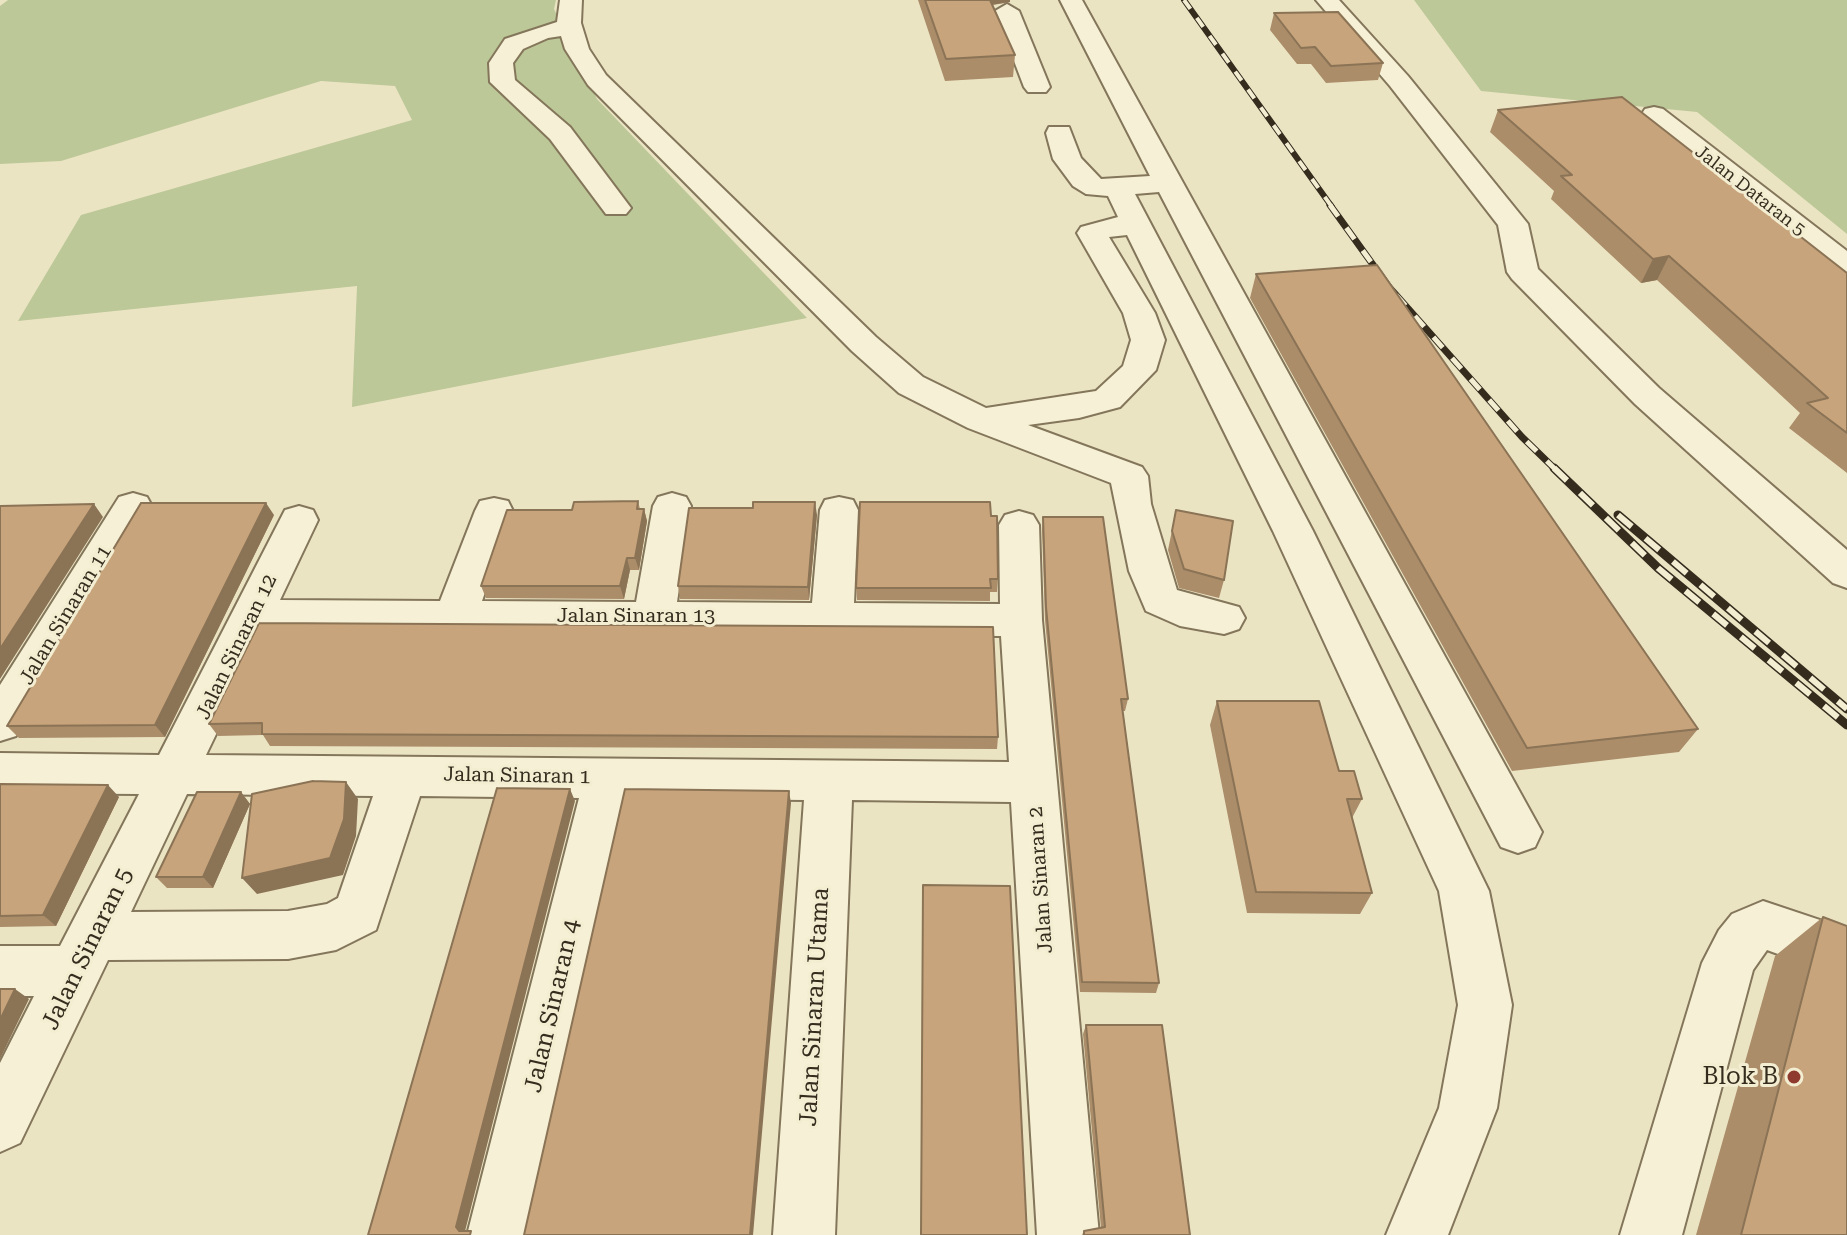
<!DOCTYPE html>
<style>
body{margin:0}
canvas{display:block;background:#ebe4c3}
</style>
<canvas width="1847" height="1235"></canvas>
<script>
const ctx = document.querySelector('canvas').getContext('2d');
ctx.lineJoin = 'round';
function fillPath(path, color) { ctx.fillStyle = color; ctx.fill(path, 'evenodd'); }
const toPath = rows => new Path2D(rows.map(r => 'M' + r).join(''));
function stroke(path, color, width, dash) { ctx.strokeStyle = color; ctx.lineWidth = width; ctx.lineCap = dash ? 'butt' : 'round'; ctx.setLineDash(dash || []); ctx.stroke(path); }
function label(font, color, halo, rows, align = 'center') {
  ctx.font = font + ' "Roboto Serif",serif'; ctx.lineWidth = 6; ctx.setLineDash([]); ctx.textBaseline = 'middle'; ctx.strokeStyle = halo; ctx.fillStyle = color; for (const [text, x, y, turn = 0] of rows) {
    ctx.save(); ctx.translate(x, y); ctx.rotate((+turn || 0) * Math.PI / 180); ctx.textAlign = isNaN(turn) ? turn : align; if (halo) ctx.strokeText(text, 0, 0); ctx.fillText(text, 0, 0); ctx.restore();
  }
}
fillPath(toPath([
 [8,0,556,0,554,9,597,99,807,318,352,407,357,286,18,321,81,215,412,120,395,86,321,81,61,161,0,164,0,6],
 [1414,0,1847,0,1847,234,1697,112,1481,91]
]), '#bdc898');
const minor = toPath([
 [560,0,582,0,581,23,589,49,606,75,876,337,923,377,986,408,1096,391,1123,366,1131,340,1123,313,1077,233,1081,227,1118,217,1108,196,1086,194,1073,186,1053,159,1046,133,1049,127,1069,127,1081,158,1101,179,1150,176,1060,0,1082,0,1542,832,1535,847,1518,853,1501,847,1159,192,1135,194,1313,531,1489,891,1512,1005,1497,1108,1448,1235,1386,1235,1439,1108,1458,1005,1439,891,1273,531,1127,235,1109,237,1155,313,1165,340,1156,370,1120,407,1079,418,1028,425,1142,467,1148,476,1151,504,1177,590,1239,607,1245,618,1239,629,1224,634,1180,626,1146,611,1129,571,1111,483,968,428,899,393,852,351,588,85,565,49,561,36,548,38,523,49,513,63,515,80,570,127,631,208,626,214,606,214,550,139,490,82,489,63,505,39,557,22,560,0],
 [1316,0,1339,0,1408,76,1528,224,1538,269,1659,388,1847,550,1847,588,1833,583,1635,404,1512,279,1507,272,1498,225,1390,86,1316,0],
 [1007,4,1019,11,1050,87,1046,92,1028,92,1024,87,995,11,1007,4],
 [1654,107,1663,109,1847,251,1847,275,1836,273,1645,121,1641,115,1645,109,1654,107],
 [133,493,147,497,152,506,16,736,0,741,0,685,119,497,133,493],
 [672,493,686,497,691,506,677,602,812,603,820,510,825,500,839,497,853,500,858,510,854,603,1000,604,999,525,1005,515,1019,511,1033,515,1039,525,1042,620,1099,1235,1037,1235,1011,802,852,800,835,1235,773,1235,804,800,627,798,529,1235,467,1235,579,798,420,796,376,930,336,950,288,959,108,960,20,1143,0,1152,0,1063,34,996,0,996,0,946,60,946,139,794,0,793,0,753,159,755,285,510,299,506,313,510,318,520,280,600,440,601,475,511,480,501,494,498,508,501,513,511,482,601,636,602,653,506,658,497,672,493],
 [265,632,1001,636,1009,762,206,755,265,632],
 [187,794,373,796,338,898,327,904,288,911,131,912,187,794],
 [1763,901,1847,929,1847,979,1767,950,1753,970,1682,1235,1620,1235,1702,963,1719,930,1732,914,1763,901]
]);
stroke(minor, '#84765b', 4);
fillPath(minor, '#f6f1d6');
const railFar2 = toPath([
 [1184,0,1332,207]
]);
const railFar1 = toPath([
 [1330,205,1389,287,1522,437,1556,470]
]);
const rail = toPath([
 [1554,468,1658,568,1847,725],
 [1618,515,1847,709]
]);
stroke(railFar2, '#352c1e', 6);
stroke(railFar1, '#352c1e', 7);
stroke(rail, '#352c1e', 9);
stroke(railFar2, '#f3edd2', 4, [11]);
stroke(railFar1, '#f3edd2', 5, [14]);
stroke(rail, '#f3edd2', 6, [18]);
fillPath(toPath([
 [918,0,1010,0,1010,2,993,5,1015,55,1013,77,945,81],
 [1274,13,1383,63,1378,80,1326,83,1311,64,1297,64,1270,30],
 [1498,110,1847,273,1847,473,1789,428,1800,413,1657,280,1641,283,1551,199,1554,191,1490,132],
 [1256,274,1698,729,1679,752,1512,771,1250,298],
 [638,501,640,509,644,509,647,521,639,570,630,570,624,599,486,598,481,586,572,510],
 [753,508,817,515,809,600,680,599,678,586],
 [1176,510,1224,580,1219,598,1179,588,1168,550],
 [274,515,165,737,19,738,7,726],
 [1043,517,1128,699,1125,711,1123,711,1159,983,1156,993,1080,992,1045,620,1042,529],
 [998,579,997,592,990,592,990,601,857,600,856,588],
 [259,623,998,737,997,749,270,746,263,735,218,736,209,724],
 [1217,701,1339,771,1362,799,1352,818,1372,893,1360,914,1247,913,1210,725],
 [0,784,119,797,56,926,0,927],
 [241,792,250,804,213,888,167,888,156,877],
 [1823,917,1847,1235,1696,1235,1775,956],
 [1086,1025,1190,1235,1082,1235,1084,1231,1101,1228,1083,1034]
]), '#ab8d6a');
fillPath(toPath([
 [984,0,1010,0,1010,2,983,6],
 [1669,256,1657,280,1641,283,1653,259],
 [815,502,817,515,809,600,808,587],
 [266,503,274,515,165,737,155,725],
 [94,504,103,517,0,679,0,649],
 [644,509,647,521,639,570,635,558],
 [627,558,630,570,624,599,620,586],
 [346,782,358,799,356,836,343,875,257,894,242,878],
 [108,785,119,797,56,926,43,915],
 [570,789,575,801,464,1235,456,1227],
 [789,791,791,803,753,1235,750,1235],
 [241,792,250,804,213,888,203,877],
 [15,989,29,999,0,1059,0,1020]
]), '#8b7356');
const building = toPath([
 [925,0,990,0,1015,55,946,59,925,0],
 [1338,12,1383,63,1331,66,1315,47,1301,48,1274,13,1338,12],
 [1622,97,1847,273,1847,433,1807,403,1828,398,1669,256,1653,259,1561,176,1572,175,1498,110,1622,97],
 [1377,265,1698,729,1527,748,1256,274,1377,265],
 [638,501,637,509,644,509,635,558,627,558,620,586,481,586,507,510,572,510,574,502,638,501],
 [753,502,815,502,808,587,678,586,689,508,753,508,753,502],
 [860,502,990,502,991,516,997,516,998,579,990,579,991,588,856,588,860,502],
 [141,503,266,503,155,725,7,726,141,503],
 [94,504,0,649,0,506,94,504],
 [1176,510,1233,521,1224,580,1184,569,1172,531,1176,510],
 [1043,517,1103,517,1128,699,1121,699,1159,983,1082,982,1046,607,1043,517],
 [259,623,993,627,998,737,262,734,262,723,209,724,259,623],
 [1217,701,1319,701,1339,771,1354,771,1362,799,1347,799,1372,893,1256,892,1217,701],
 [313,781,346,782,344,819,330,858,242,878,252,794,313,781],
 [0,784,108,785,43,915,0,916,0,784],
 [497,788,570,789,456,1227,459,1231,471,1231,470,1235,368,1235,497,788],
 [625,789,789,791,750,1235,524,1235,625,789],
 [197,792,241,792,203,877,156,877,197,792],
 [923,885,1010,886,1027,1235,921,1235,923,885],
 [1823,917,1847,926,1847,1235,1741,1235,1823,917],
 [0,989,15,989,0,1020,0,989],
 [1086,1025,1162,1025,1190,1235,1084,1235,1084,1231,1105,1227,1086,1025]
]);
fillPath(building, '#c7a47b');
stroke(building, '#8b7356', 2);
for (const [x, y, r, color] of [
 [1794,1077,8,"#8f3a2f"]
]) { const dot = new Path2D(); dot.arc(x, y, r, 0, 2 * Math.PI); ctx.fillStyle = color; ctx.fill(dot); stroke(dot, '#f3edd2', 3); }
label('18px', '#352c1e', '#f3edd2', [
 ["Jalan Dataran 5",1750,191,38]
]);
label('20px', '#352c1e', '#f3edd2', [
 ["Jalan Sinaran 11",66,615,-59],
 ["Jalan Sinaran 13",636,616],
 ["Jalan Sinaran 12",237,647,-64],
 ["Jalan Sinaran 1",517,776,1],
 ["Jalan Sinaran 2",1041,880,-94]
]);
label('24px', '#352c1e', '#f3edd2', [
 ["Jalan Sinaran 5",88,949,-64],
 ["Jalan Sinaran 4",553,1006,-77],
 ["Jalan Sinaran Utama",815,1007,-87]
]);
label('24px', '#352c1e', '#f3edd2', [
 ["Blok B",1778,1077]
], 'right');
</script>
